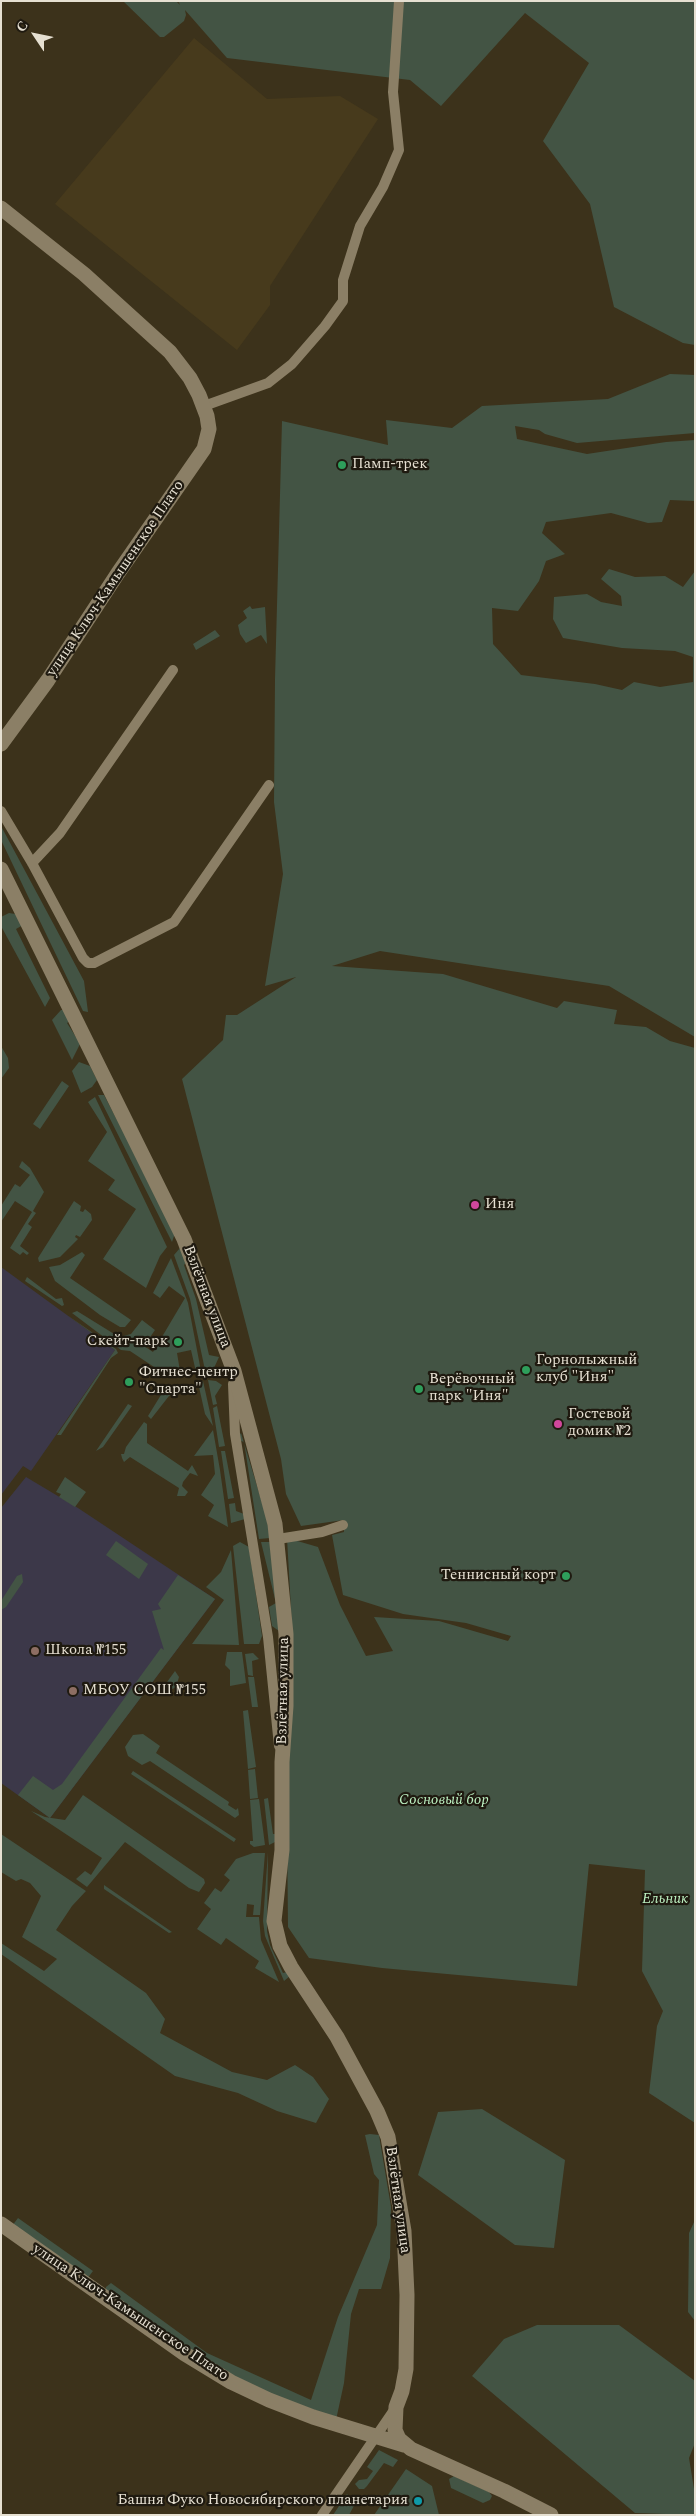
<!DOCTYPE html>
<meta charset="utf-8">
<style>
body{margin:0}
#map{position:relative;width:696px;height:2516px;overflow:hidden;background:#3c321b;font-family:Spectral,serif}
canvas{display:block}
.frame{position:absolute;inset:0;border:2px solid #e6e0d2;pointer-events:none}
.north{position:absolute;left:10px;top:10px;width:50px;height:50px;-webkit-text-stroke:4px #1f1a10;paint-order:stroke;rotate:304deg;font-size:14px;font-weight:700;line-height:20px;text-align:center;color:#e6e0d2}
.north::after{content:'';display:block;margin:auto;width:18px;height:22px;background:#e6e0d2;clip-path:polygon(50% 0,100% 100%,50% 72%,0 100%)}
</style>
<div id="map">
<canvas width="696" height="2516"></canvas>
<div class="frame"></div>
<div class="north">С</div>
</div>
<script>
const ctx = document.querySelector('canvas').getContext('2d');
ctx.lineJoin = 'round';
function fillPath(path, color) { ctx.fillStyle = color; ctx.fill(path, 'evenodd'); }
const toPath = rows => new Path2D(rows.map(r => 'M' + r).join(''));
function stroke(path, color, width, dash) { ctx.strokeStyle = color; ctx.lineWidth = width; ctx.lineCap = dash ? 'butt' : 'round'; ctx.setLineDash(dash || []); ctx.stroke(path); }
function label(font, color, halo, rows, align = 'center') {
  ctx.font = font + ' Spectral,serif'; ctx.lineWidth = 4.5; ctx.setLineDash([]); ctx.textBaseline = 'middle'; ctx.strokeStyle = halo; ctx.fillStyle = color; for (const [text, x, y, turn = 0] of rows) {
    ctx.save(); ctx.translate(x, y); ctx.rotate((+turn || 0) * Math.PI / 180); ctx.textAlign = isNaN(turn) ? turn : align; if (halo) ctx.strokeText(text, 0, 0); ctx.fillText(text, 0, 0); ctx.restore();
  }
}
fillPath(toPath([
 [194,38,267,99,340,96,378,119,270,286,270,305,237,350,55,204]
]), '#473a1c');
fillPath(toPath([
 [1,1267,115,1350,31,1471,23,1466,1,1495],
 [26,1477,78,1508,215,1599,50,1818,1,1783,1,1508]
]), '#3c3849');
fillPath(toPath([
 [123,1,176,1,180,5,178,1,695,1,695,345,683,343,614,307,590,204,543,141,589,63,525,13,441,106,410,80,227,58,185,10,186,15,184,21,164,37,160,37],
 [670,374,695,375,695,433,577,443,545,434,539,430,515,426,517,439,587,454,666,442,695,440,695,501,670,500,662,522,648,523,611,513,546,522,542,533,565,554,546,561,539,581,518,611,492,608,493,644,521,675,595,684,622,690,634,682,660,687,693,682,693,657,675,651,622,648,563,638,553,619,554,597,587,594,601,602,622,606,621,596,601,579,609,569,635,577,665,576,683,587,695,571,695,1037,609,986,380,951,332,966,443,974,557,1008,564,1001,617,1010,614,1024,646,1027,670,1041,695,1048,695,2123,649,2093,657,2026,663,2011,642,1971,645,1870,589,1864,577,1986,382,1968,309,1958,288,1927,286,1715,292,1627,287,1538,318,1547,340,1605,366,1656,393,1651,374,1617,439,1621,508,1641,511,1636,466,1623,403,1614,343,1595,332,1535,344,1532,344,1520,301,1526,286,1494,281,1459,182,1079,223,1040,226,1015,237,1015,296,977,265,986,283,874,274,802,275,679,282,421,388,445,386,420,452,428,482,406,608,399],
 [250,606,252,609,265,607,267,644,261,635,246,643,240,634,238,625,247,618,243,611],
 [215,630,220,636,196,650,193,644],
 [1,826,84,981,88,1012,83,1011,1,840],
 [9,913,15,914,23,925,16,929,50,998,45,1007,1,926,1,917],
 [61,1010,68,1010,73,1018,67,1023,76,1037,82,1036,83,1038,72,1060,52,1020],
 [1,1046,8,1058,9,1068,1,1079],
 [79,1062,90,1066,97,1080,92,1087,81,1093,72,1071],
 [62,1081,69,1086,40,1129,33,1124],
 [98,1095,104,1095,173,1227,175,1233,172,1242],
 [95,1097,167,1247,160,1256,146,1288,103,1259,136,1209,108,1190,115,1180,88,1161,107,1132,88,1102],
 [22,1161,30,1168,44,1192,33,1211,36,1213,28,1224,32,1227,20,1246,29,1253,27,1255,23,1252,20,1255,10,1248,32,1212,15,1201,1,1222,1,1206,15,1184,20,1187,30,1175,19,1167],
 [74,1201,81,1206,80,1211,83,1212,85,1209,91,1214,92,1220,80,1237,76,1235,75,1237,78,1239,60,1257,39,1262,38,1258],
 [180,1248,190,1257,184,1265,196,1299,209,1355,219,1357,214,1368,209,1371,205,1370,190,1299,174,1255],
 [82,1252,85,1255,70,1278,131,1320,125,1327,120,1327,100,1315,55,1281,49,1267,60,1265],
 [171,1258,188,1303,201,1371,196,1372,191,1350,177,1353,180,1371,166,1375,130,1351,121,1350,72,1313,77,1311,119,1337,131,1334,142,1320,155,1330,144,1346,153,1352,185,1298,169,1286,160,1298,153,1293],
 [27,1277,56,1299,62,1298,64,1305,62,1306,25,1281],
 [67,1315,116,1349,118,1353,111,1358,61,1435,57,1435,115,1350],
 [208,1380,216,1381,222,1385,215,1396,217,1404,213,1405],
 [203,1381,213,1426,205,1414,199,1387,196,1388,195,1382],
 [171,1386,180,1386,181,1391,169,1396,151,1419,148,1416,164,1390],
 [128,1404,132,1406,103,1447,96,1451],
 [217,1406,225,1446,219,1447,213,1408],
 [144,1422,147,1424,147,1443,188,1471,192,1465,196,1472,198,1476,190,1473,183,1482,182,1486,188,1492,185,1496,177,1496,179,1488,130,1457,124,1462,122,1458,121,1454,124,1454,126,1447],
 [213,1430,220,1470,228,1527,208,1516,214,1505,201,1495,215,1474,213,1455,194,1456],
 [241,1433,267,1519,270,1538,259,1539,244,1442,236,1439],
 [221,1451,225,1451,234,1498,228,1499],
 [65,1477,86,1492,75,1507,59,1497,61,1494,56,1492],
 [235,1503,236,1511,244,1514,245,1519,231,1523,229,1504],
 [116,1541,148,1564,139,1579,106,1555],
 [240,1542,249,1547,262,1636,259,1644,244,1644,233,1546],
 [261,1542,270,1542,279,1631,272,1626,269,1607,276,1603],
 [231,1550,239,1645,192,1644,224,1600,206,1587,221,1572],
 [22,1574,23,1582,6,1607,1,1610,1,1601,17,1576],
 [178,1575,215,1599,50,1818,18,1795,33,1776,53,1790,62,1784,161,1648,164,1650,152,1611,161,1609,158,1604],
 [227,1652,242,1652,246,1683,230,1686,230,1670,225,1665],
 [253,1653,259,1659,252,1661,253,1676,248,1675,245,1654],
 [175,1671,179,1677,176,1687,167,1692,162,1689],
 [248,1677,254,1677,258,1707,252,1707],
 [248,1710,256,1767,248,1769,243,1711],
 [143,1734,160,1746,156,1753,229,1802,228,1805,236,1810,238,1808,239,1815,235,1818,232,1816,150,1761,142,1765,128,1756,125,1747,133,1735],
 [255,1769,258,1798,250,1799,248,1770],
 [133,1771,236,1839,234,1842,131,1774],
 [83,1795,204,1879,205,1883,199,1892,189,1888,125,1842,87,1887,76,1879,85,1871,91,1875,102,1858,31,1811,45,1817,65,1820],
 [268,1798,273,1834,277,1834,277,1841,269,1845,264,1799],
 [259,1799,265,1845,254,1847,250,1844,250,1841,253,1841,250,1800],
 [1,1834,86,1891,72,1906,56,1930,146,1993,165,2019,160,2033,232,2072,267,2080,295,2065,313,2077,329,2099,316,2123,277,2111,238,2093,175,2076,1,1954,1,1943,44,1971,57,1959,22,1937,41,1896,30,1883,21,1879,16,1881,1,1872],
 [268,1852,267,1931,270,1945,283,1973,291,1971,290,1976,284,1981,265,1936,263,1921],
 [253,1853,265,1853,260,1915,253,1915,254,1905,247,1904,246,1917,259,1917,261,1940,279,1982,255,1968,259,1961,226,1938,221,1945,197,1929,211,1909,204,1903,215,1888,221,1892,230,1880,224,1875,236,1859],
 [104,1885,172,1932,169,1933,104,1889],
 [482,2109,565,2160,554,2248,515,2245,418,2175,438,2112],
 [370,2134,379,2135,391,2207,390,2258,381,2289,359,2289,351,2314,344,2383,336,2420,231,2378,106,2293,106,2287,111,2283,207,2353,311,2400,338,2317,377,2225,379,2180,374,2174,365,2135],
 [18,2218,93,2271,87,2279,12,2226],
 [695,2220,695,2321,688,2312,689,2233],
 [537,2325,619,2325,695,2381,695,2443,689,2458,695,2495,695,2515,635,2513,472,2376,504,2339],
 [379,2450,398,2460,393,2467,384,2463,367,2486,364,2489,359,2489,355,2484,359,2480,367,2479,373,2471,367,2467],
 [406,2469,432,2486,439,2515,374,2515],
 [454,2476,489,2492,492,2496,490,2500,483,2503,451,2488,449,2479],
 [347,2494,356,2502,349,2515,333,2515]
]), '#435444');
stroke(toPath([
 [204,406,268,383,292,364,325,326,343,301,343,280,360,226,383,187,399,150,393,92,399,1],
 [1,811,32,863,83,958,88,963,94,963,174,922,269,785],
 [32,863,60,833,173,670],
 [233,1384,235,1434,268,1637,279,1746],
 [278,1539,322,1532,343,1525],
 [322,2515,396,2407]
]), '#8b7f66', 10);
stroke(toPath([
 [1,208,84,274,170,352,190,378,199,395,207,416,209,429,204,449,118,573,48,680,1,744],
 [1,869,184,1239,234,1371,275,1524,286,1634,286,1706,282,1762,282,1850,274,1921,280,1946,291,1967,337,2037,377,2111,388,2137,404,2231,407,2295,406,2369,402,2391,396,2407,395,2430,399,2439,411,2449,504,2491,551,2515],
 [1,2224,185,2354,231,2382,269,2400,313,2417,404,2445]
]), '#8b7f66', 15);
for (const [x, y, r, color] of [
 [342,465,5,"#2e9e5b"],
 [475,1205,5,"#d1479c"],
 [178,1342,5,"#2e9e5b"],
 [526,1370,5,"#2e9e5b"],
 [129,1382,5,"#2e9e5b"],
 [419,1389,5,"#2e9e5b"],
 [558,1424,5,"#d1479c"],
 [566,1576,5,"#2e9e5b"],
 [35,1651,5,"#8d6e63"],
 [73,1691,5,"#8d6e63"],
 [418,2501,5,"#0f9aa8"]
]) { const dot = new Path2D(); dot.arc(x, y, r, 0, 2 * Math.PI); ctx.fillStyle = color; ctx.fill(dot); stroke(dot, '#1f1a10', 2); }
label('15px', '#e6e0d2', '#1f1a10', [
 ["Памп-трек",352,465],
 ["Иня",485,1205],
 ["Скейт-парк",168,1342,"right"],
 ["Горнолыжный",536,1361],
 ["клуб \"Иня\"",536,1378],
 ["Фитнес-центр",139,1373],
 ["\"Спарта\"",139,1390],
 ["Верёвочный",429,1380],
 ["парк \"Иня\"",429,1397],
 ["Гостевой",568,1415],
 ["домик №2",568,1432],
 ["Теннисный корт",556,1576,"right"],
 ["Школа №155",45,1651],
 ["МБОУ СОШ №155",83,1691],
 ["Башня Фуко Новосибирского планетария",408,2501,"right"]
], 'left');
label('15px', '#e6e0d2', '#1f1a10', [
 ["улица Ключ-Камышенское Плато",116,579,-56],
 ["Взлётная улица",206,1297,69],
 ["Взлётная улица",284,1691,-89],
 ["Взлётная улица",397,2200,82],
 ["улица Ключ-Камышенское Плато",130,2313,34]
]);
label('italic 15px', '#bdf1c2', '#1f1a10', [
 ["Сосновый бор",444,1801],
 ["Ельник",665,1900]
]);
</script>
